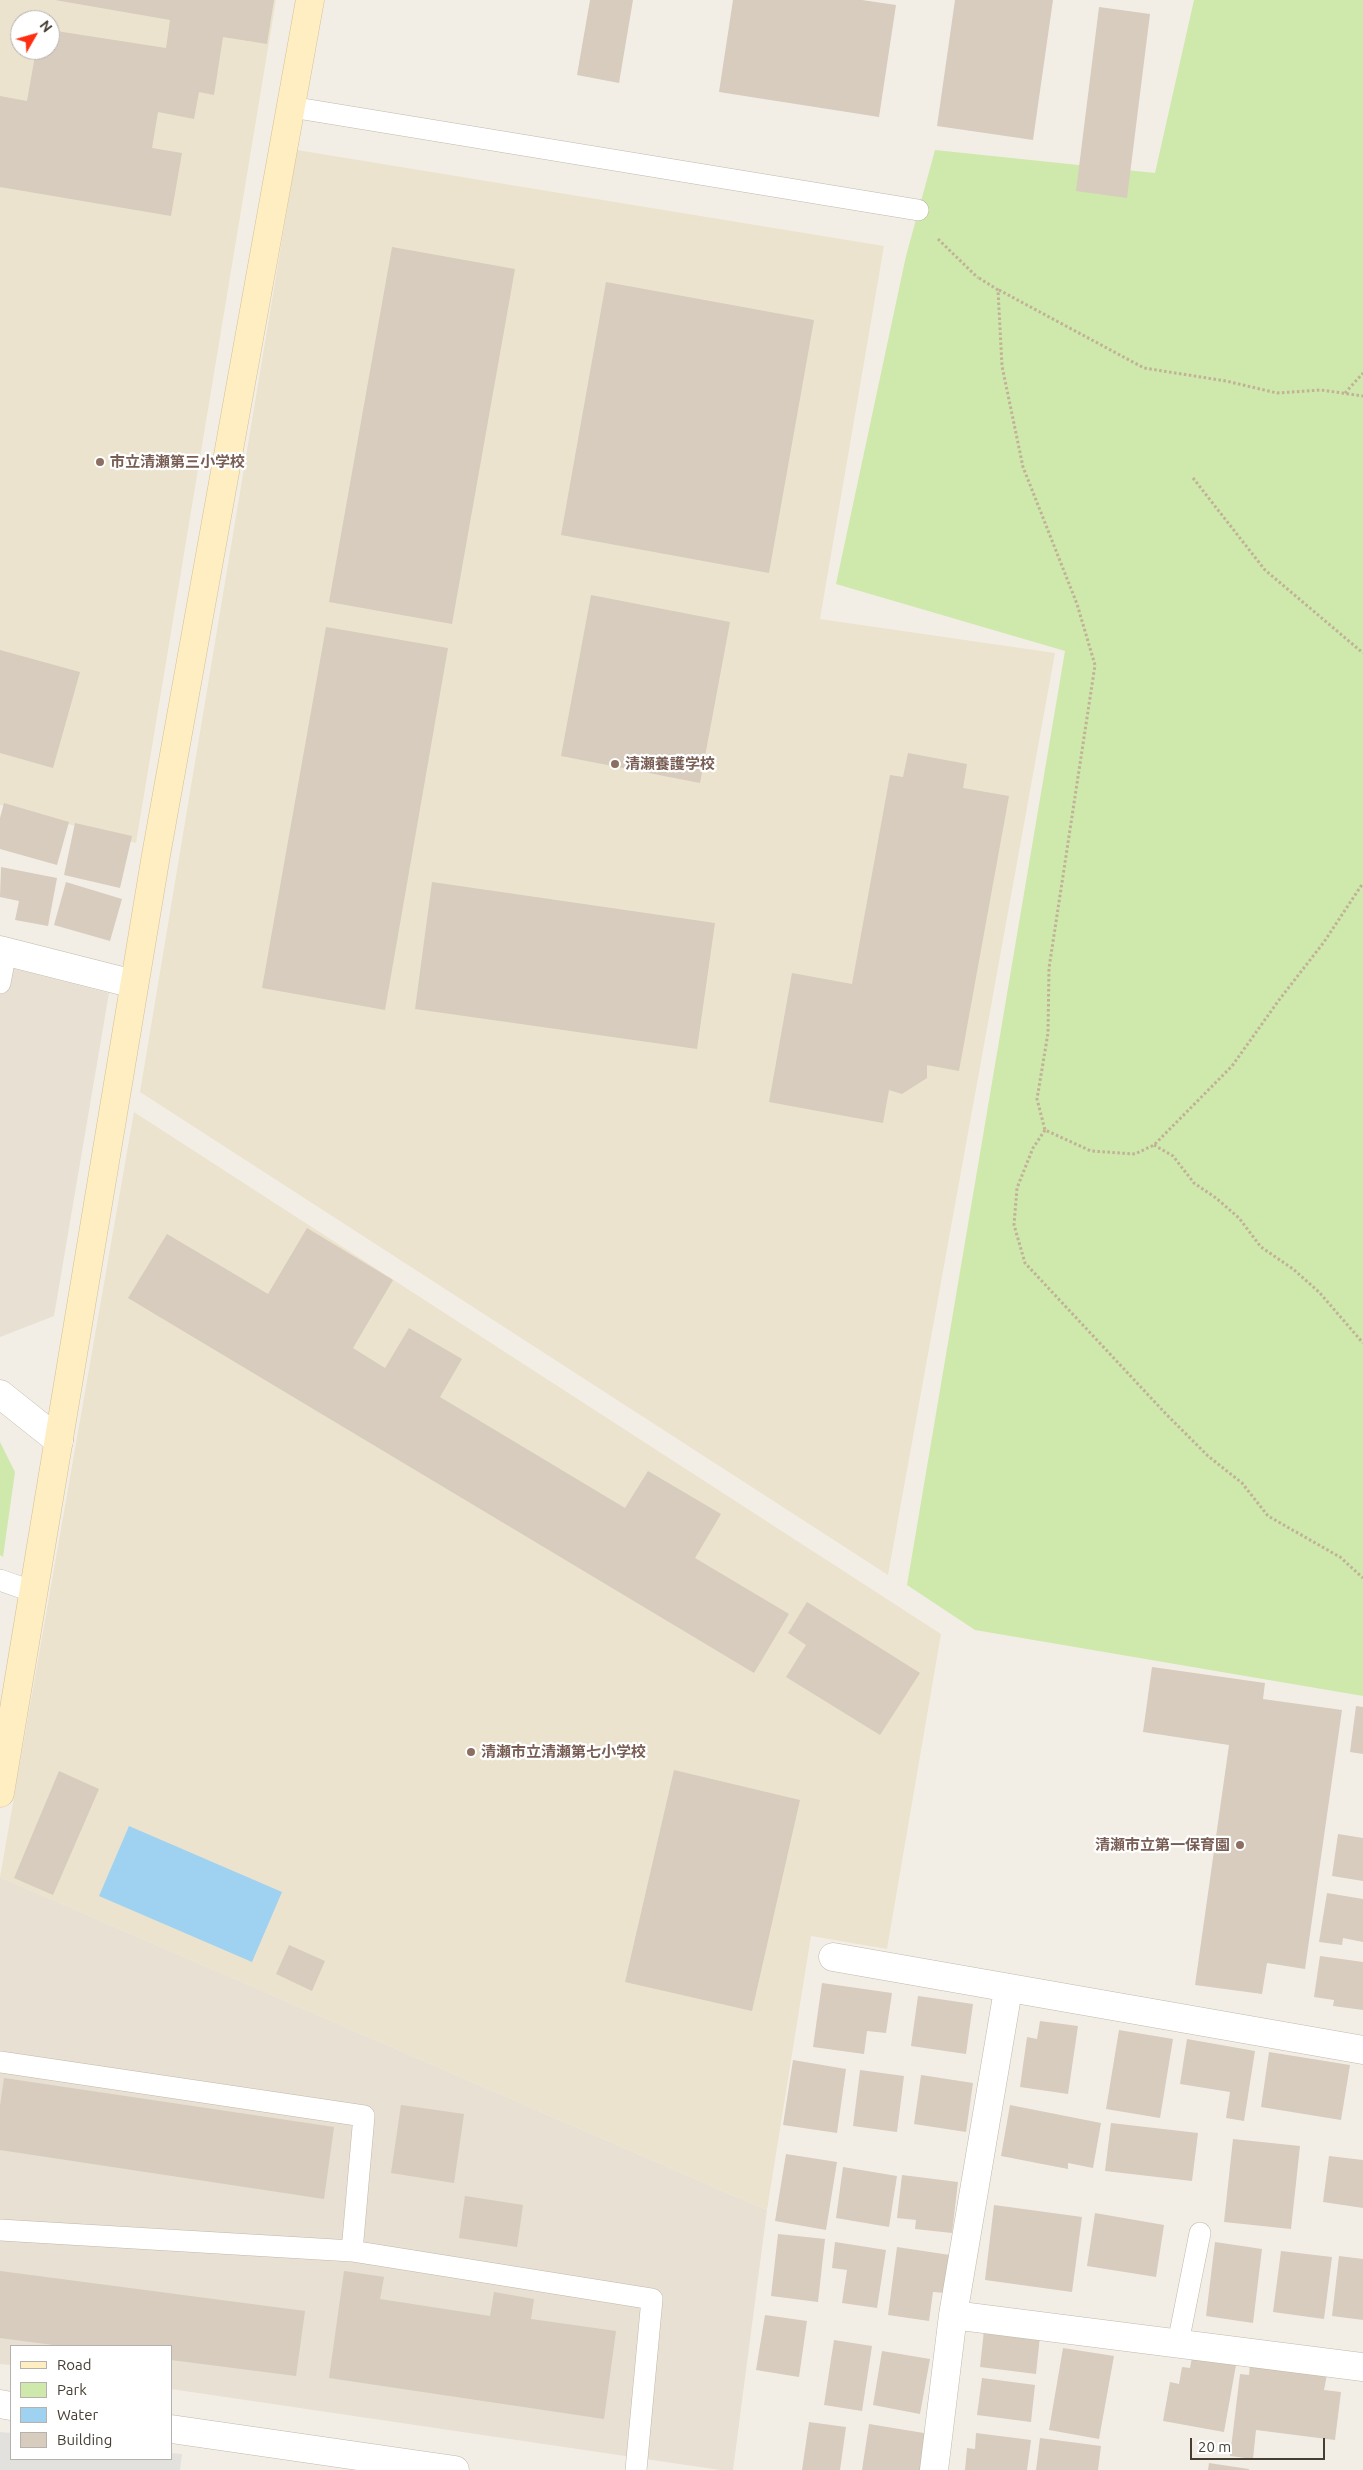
<!DOCTYPE html>
<meta charset="utf-8">
<style>
body{margin:0}
#map{position:relative;width:1363px;height:2470px;overflow:hidden;background:#f3eee5;font-family:Ubuntu,sans-serif}
canvas{display:block}
.legend{position:absolute;left:10px;top:2345px;width:162px;height:115px;box-sizing:border-box;background:#fff;border:1px solid #b5b2ae;margin:0;padding:6px 9px;list-style:none;font-size:15px;color:#453e34}
.legend li{display:flex;align-items:center;gap:10px;height:25px}
.legend b{width:25px;border:1px solid #b5b2ae}
.north{position:absolute;left:10px;top:10px;width:50px;height:50px;box-sizing:border-box;background:#fff;border:1px solid #b5b2ae;border-radius:50%;rotate:52deg;font-size:14px;font-weight:700;line-height:20px;text-align:center;color:#453e34}
.north::after{content:'';display:block;margin:auto;width:18px;height:22px;background:#fd2e11;clip-path:polygon(50% 0,100% 100%,50% 72%,0 100%)}
.scale{position:absolute;left:1190px;top:2438px;width:135px;height:22px;box-sizing:border-box;border:2px solid #453e34;border-top:0;padding-left:6px;font-size:15px;line-height:18px;white-space:nowrap;color:#453e34;-webkit-text-stroke:4px #fff;paint-order:stroke}
</style>
<div id="map">
<canvas width="1363" height="2470"></canvas>
<ul class="legend">
<li><b style="height:6px;background:#ffeec2"></b>Road</li>
<li><b style="height:14px;background:#cfe8ac"></b>Park</li>
<li><b style="height:14px;background:#9fd2f1"></b>Water</li>
<li><b style="height:14px;background:#d7ccbd"></b>Building</li>
</ul>
<div class="north">N</div>
<div class="scale">20 m</div>
</div>
<script>
const ctx = document.querySelector('canvas').getContext('2d');
ctx.lineJoin = 'round';
function fillPath(path, color) { ctx.fillStyle = color; ctx.fill(path, 'evenodd'); }
const toPath = rows => new Path2D(rows.map(r => 'M' + r).join(''));
function stroke(path, color, width, dash) { ctx.strokeStyle = color; ctx.lineWidth = width; ctx.lineCap = dash ? 'butt' : 'round'; ctx.setLineDash(dash || []); ctx.stroke(path); }
function label(font, color, halo, rows, align = 'center') {
  ctx.font = font + ' Ubuntu,"Noto Sans JP",sans-serif'; ctx.lineWidth = 4.5; ctx.setLineDash([]); ctx.textBaseline = 'middle'; ctx.strokeStyle = halo; ctx.fillStyle = color; for (const [text, x, y, turn = 0] of rows) {
    ctx.save(); ctx.translate(x, y); ctx.rotate((+turn || 0) * Math.PI / 180); ctx.textAlign = isNaN(turn) ? turn : align; if (halo) ctx.strokeText(text, 0, 0); ctx.fillText(text, 0, 0); ctx.restore();
  }
}
fillPath(toPath([
 [0,965,109,993,54,1316,0,1337],
 [0,1877,767,2210,733,2470,720,2470,171,2389,171,2346,11,2346,11,2365,0,2364]
]), '#e7e0d3');
fillPath(toPath([
 [0,0,276,0,136,843,0,805],
 [20,20,50,20,50,50,20,50],
 [297,150,884,246,820,619,1055,653,888,1575,140,1092],
 [134,1112,941,1634,887,1949,811,1936,767,2210,0,1877]
]), '#ece3ce');
fillPath(toPath([
 [1194,0,1363,0,1363,1696,975,1630,907,1585,1065,651,836,584,906,256,935,150,1155,173],
 [0,1442,15,1472,3,1557,0,1555]
]), '#cfe8ac');
fillPath(toPath([
 [0,2432,11,2433,11,2459,171,2459,171,2453,182,2454,180,2470,0,2470]
]), '#e3e1dd');
fillPath(toPath([
 [129,1826,282,1892,252,1962,99,1896]
]), '#9fd2f1');
fillPath(toPath([
 [55,0,274,0,267,44,223,37,214,95,199,92,194,119,158,112,152,148,182,153,171,216,0,187,0,96,27,101,36,50,50,50,50,30,166,48,170,20],
 [590,0,633,0,619,83,577,75],
 [733,0,862,0,896,5,879,117,719,92],
 [955,0,1053,0,1033,140,937,126],
 [1099,7,1150,14,1127,198,1076,191],
 [392,247,515,269,452,624,329,602],
 [606,282,814,320,769,573,561,535],
 [591,595,730,622,700,783,561,756],
 [326,627,448,648,385,1010,262,988],
 [0,650,80,672,53,768,0,753],
 [908,753,967,764,963,788,1009,796,959,1071,927,1065,927,1078,902,1094,889,1090,883,1123,769,1102,792,973,852,984,890,775,903,777],
 [4,803,69,822,57,865,0,849,0,818],
 [75,823,132,836,120,888,64,875],
 [1,867,57,878,48,926,15,920,19,901,0,897],
 [66,882,122,899,110,941,54,925],
 [432,882,715,923,697,1049,415,1009],
 [307,1228,393,1280,353,1348,385,1368,409,1328,462,1359,440,1397,625,1508,648,1471,721,1514,695,1558,789,1614,754,1673,128,1298,167,1234,268,1294],
 [807,1602,920,1673,880,1735,786,1677,806,1645,788,1633],
 [1152,1667,1265,1683,1263,1699,1342,1710,1305,1969,1267,1963,1262,1994,1195,1985,1229,1745,1143,1732],
 [1356,1706,1363,1707,1363,1754,1350,1752],
 [674,1770,800,1800,752,2011,625,1982],
 [59,1771,99,1789,53,1895,14,1878],
 [1338,1834,1363,1838,1363,1881,1332,1876],
 [1327,1893,1363,1899,1363,1942,1343,1938,1342,1945,1319,1942],
 [289,1945,325,1961,312,1991,276,1974],
 [1320,1956,1363,1962,1363,2010,1333,2006,1334,2000,1314,1997],
 [822,1983,892,1993,886,2033,867,2031,864,2054,813,2047],
 [918,1996,973,2004,966,2054,911,2046],
 [1040,2021,1078,2026,1068,2094,1020,2087,1027,2037,1037,2039],
 [1119,2030,1173,2039,1160,2118,1106,2109],
 [1187,2039,1255,2051,1244,2121,1226,2118,1230,2092,1180,2084],
 [1269,2052,1350,2065,1341,2120,1261,2107],
 [793,2060,846,2069,837,2133,783,2125],
 [860,2070,904,2076,897,2132,853,2126],
 [921,2075,973,2083,966,2132,914,2124],
 [4,2078,334,2127,324,2199,0,2150,0,2106],
 [401,2105,464,2114,454,2183,391,2173],
 [1010,2105,1101,2123,1093,2168,1068,2163,1068,2169,1001,2156],
 [1111,2123,1198,2133,1192,2181,1105,2171],
 [1233,2139,1300,2146,1291,2229,1224,2222],
 [786,2154,837,2162,826,2230,775,2221],
 [1329,2156,1363,2160,1363,2208,1323,2202],
 [843,2167,897,2176,889,2227,836,2218],
 [902,2175,958,2182,952,2233,915,2229,916,2220,897,2218],
 [465,2196,523,2205,517,2247,459,2238],
 [994,2205,1082,2217,1072,2292,985,2280],
 [1095,2213,1164,2225,1156,2277,1087,2266],
 [778,2234,825,2239,818,2302,771,2296],
 [835,2242,886,2250,877,2308,842,2303,847,2270,832,2268],
 [1215,2242,1262,2249,1253,2323,1206,2316],
 [897,2247,950,2255,945,2293,933,2292,929,2321,888,2315],
 [1281,2251,1332,2257,1324,2319,1273,2312],
 [1339,2256,1363,2259,1363,2320,1332,2316],
 [0,2271,305,2311,296,2376,171,2360,171,2346,61,2346,0,2338],
 [344,2271,384,2277,380,2299,490,2316,494,2292,534,2299,531,2319,616,2331,604,2419,329,2378],
 [765,2315,807,2321,799,2377,756,2370],
 [984,2330,1040,2336,1036,2374,980,2367],
 [834,2340,872,2346,862,2411,824,2405],
 [1063,2348,1114,2356,1099,2439,1049,2430],
 [882,2351,930,2359,920,2414,873,2405],
 [1192,2357,1236,2365,1224,2432,1163,2421,1170,2382,1179,2384,1182,2367,1190,2368],
 [1250,2364,1327,2375,1324,2390,1341,2392,1335,2440,1256,2430,1253,2459,1230,2456,1240,2374,1249,2375],
 [982,2378,1035,2385,1031,2422,977,2415],
 [809,2422,846,2427,840,2470,802,2470],
 [869,2424,930,2434,925,2470,862,2470],
 [976,2433,1031,2440,1027,2470,965,2470,967,2448,975,2449],
 [1040,2438,1101,2446,1098,2470,1036,2470],
 [1209,2463,1249,2469,1249,2470,1208,2470]
]), '#d7ccbd');
const lane = toPath([
 [291,107,918,210],
 [0,983,6,951],
 [0,1580,34,1592],
 [0,2062,364,2116,352,2251],
 [0,2230,352,2251,652,2299,636,2470],
 [1178,2343,1200,2233]
]);
const street = toPath([
 [0,950,134,984],
 [0,1394,59,1441],
 [833,1957,1363,2050],
 [1008,1990,953,2315,1363,2367],
 [0,2404,11,2406],
 [171,2429,455,2470],
 [934,2470,953,2315]
]);
const secondary = toPath([
 [0,1793,156,855,310,0]
]);
stroke(lane, '#c1b8aa', 22);
stroke(street, '#c1b8aa', 29);
stroke(secondary, '#d4c194', 29);
stroke(toPath([
 [938,239,978,278],
 [979,278,998,290,1002,366,1023,467,1077,604,1095,665,1049,968,1048,1033,1037,1099,1045,1130,1091,1151,1135,1154,1154,1145,1232,1066,1279,1000,1324,942,1363,883],
 [999,290,1144,368,1226,381,1277,393,1321,390,1363,396],
 [1345,393,1363,373],
 [1193,478,1265,570,1363,653],
 [1045,1130,1033,1148,1017,1188,1014,1225,1025,1263,1166,1414,1208,1456,1242,1483,1268,1516,1340,1557,1363,1578],
 [1154,1145,1173,1156,1194,1183,1216,1198,1239,1218,1261,1247,1293,1269,1319,1292,1363,1343]
]), '#c0b198', 3, [2.5, 2.5]);
stroke(lane, '#fff', 21);
stroke(street, '#fff', 28);
stroke(secondary, '#ffeec2', 28);
for (const [x, y, r, color] of [
 [100,462,5,"#8d6e63"],
 [615,764,5,"#8d6e63"],
 [471,1752,5,"#8d6e63"],
 [1240,1845,5,"#8d6e63"]
]) { const dot = new Path2D(); dot.arc(x, y, r, 0, 2 * Math.PI); ctx.fillStyle = color; ctx.fill(dot); stroke(dot, '#fff', 2); }
label('bold 15px', '#785e54', '#fff', [
 ["市立清瀬第三小学校",110,462],
 ["清瀬養護学校",625,764],
 ["清瀬市立清瀬第七小学校",481,1752],
 ["清瀬市立第一保育園",1230,1845,"right"]
], 'left');
</script>
